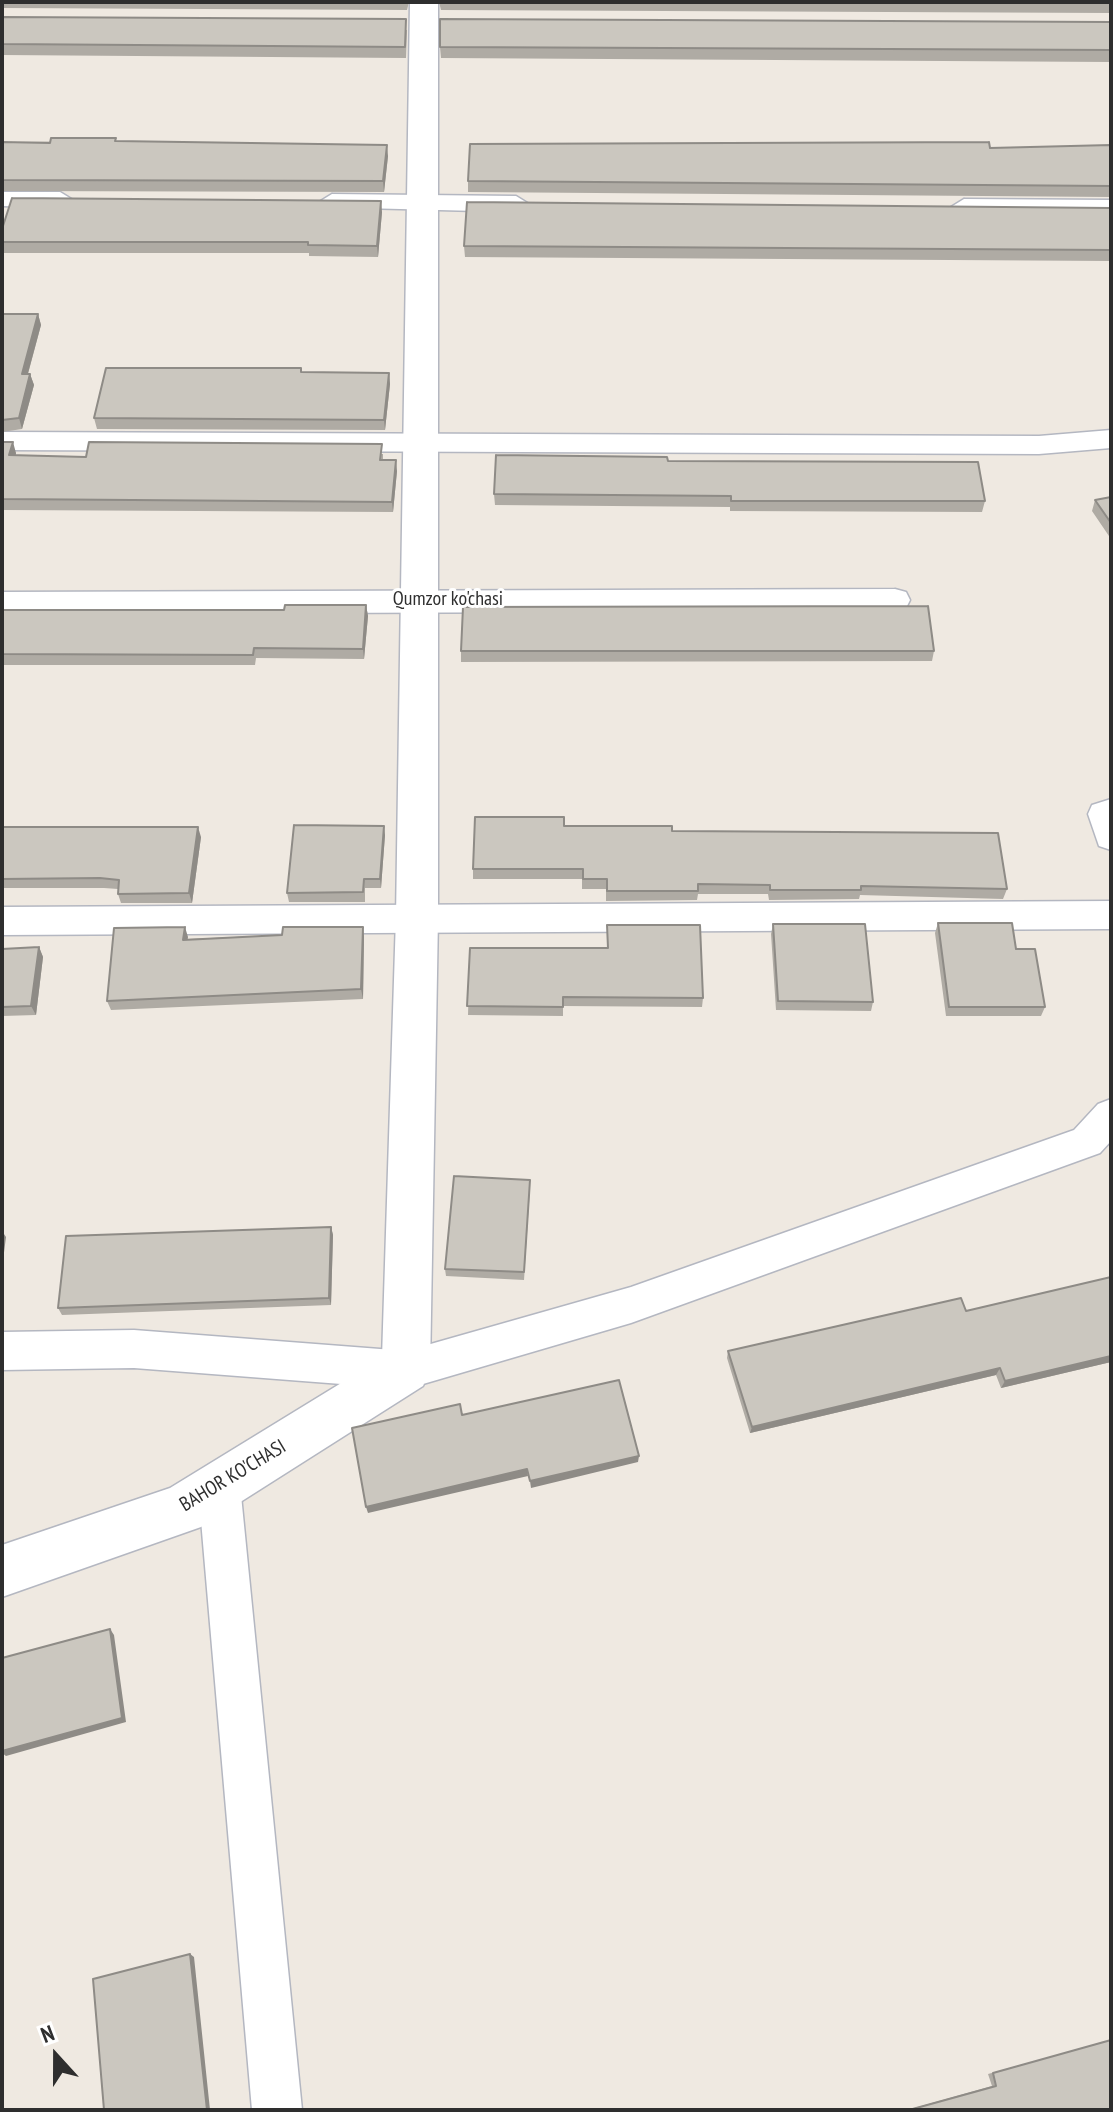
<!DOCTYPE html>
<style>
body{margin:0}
#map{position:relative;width:1113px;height:2112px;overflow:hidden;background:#efe9e1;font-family:"PT Sans Narrow",sans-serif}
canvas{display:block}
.frame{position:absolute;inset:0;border:4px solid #2e2e2e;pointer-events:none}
.north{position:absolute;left:16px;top:2016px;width:80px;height:80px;-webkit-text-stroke:6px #fff;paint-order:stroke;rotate:339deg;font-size:22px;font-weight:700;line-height:32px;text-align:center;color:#2e2e2e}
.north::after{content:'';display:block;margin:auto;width:28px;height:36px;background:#2e2e2e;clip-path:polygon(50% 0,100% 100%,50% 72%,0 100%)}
</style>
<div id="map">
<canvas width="1113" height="2112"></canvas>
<div class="frame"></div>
<div class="north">N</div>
</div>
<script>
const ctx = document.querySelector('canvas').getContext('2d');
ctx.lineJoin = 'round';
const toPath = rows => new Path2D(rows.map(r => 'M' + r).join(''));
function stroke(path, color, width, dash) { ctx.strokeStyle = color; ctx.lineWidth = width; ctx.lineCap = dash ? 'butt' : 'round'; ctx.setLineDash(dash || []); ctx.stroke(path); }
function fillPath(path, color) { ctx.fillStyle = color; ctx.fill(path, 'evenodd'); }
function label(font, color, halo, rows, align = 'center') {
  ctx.font = font + ' "PT Sans Narrow",sans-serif'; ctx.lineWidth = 6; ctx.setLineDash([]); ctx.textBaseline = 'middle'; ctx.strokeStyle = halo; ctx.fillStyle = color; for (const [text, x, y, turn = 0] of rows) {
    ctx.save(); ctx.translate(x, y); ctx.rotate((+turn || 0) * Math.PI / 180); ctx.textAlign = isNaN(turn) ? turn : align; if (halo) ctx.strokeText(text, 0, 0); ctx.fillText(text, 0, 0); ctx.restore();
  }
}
const minor = toPath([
 [2,192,60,192,73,200,60,208,2,206,2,192],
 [332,194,516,196,529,204,516,212,323,207,319,202,332,194],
 [964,199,1111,200,1111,216,955,212,951,207,964,199],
 [1111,430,1111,448,1039,454,2,450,2,432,1039,436,1111,430],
 [895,589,906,592,910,600,906,608,895,611,2,614,2,592,895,589],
 [1111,799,1111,850,1099,846,1088,814,1092,805,1111,799],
 [1111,901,1111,929,2,935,2,907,1111,901],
 [1111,1099,1111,1141,1100,1153,631,1323,406,1389,134,1368,2,1370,2,1332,134,1330,406,1351,631,1287,1074,1130,1098,1104,1111,1099],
 [219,1465,234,1471,240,1485,302,2110,252,2110,198,1485,204,1471,219,1465]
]);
const tertiary = toPath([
 [410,2,438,2,438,917,430,1370,423,1386,201,1527,2,1597,2,1545,170,1488,382,1358,396,917,410,2]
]);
stroke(minor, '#b4b7c1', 3);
stroke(tertiary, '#b4b7c1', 3);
fillPath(minor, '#fff');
fillPath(tertiary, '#fff');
fillPath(toPath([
 [2,2,409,2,407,10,2,8],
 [439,2,1111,2,1111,13,441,10],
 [2,17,407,30,406,58,2,55],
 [1111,22,1111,62,441,58,440,47],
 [117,141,388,156,384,192,2,191,2,142],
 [1111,145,1111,197,468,192,468,181,990,148],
 [1111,208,1111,261,465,257,464,246],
 [382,212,378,257,309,256,309,253,2,253,2,229],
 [2,314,38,314,41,325,28,374,30,374,34,385,22,429,2,432],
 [301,368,302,372,389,373,390,384,385,430,97,429,94,418],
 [2,442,16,453,16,455,86,457,383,454,383,460,397,471,393,512,2,510],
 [668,461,985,501,982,512,730,511,730,507,495,505,494,494],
 [1111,497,1111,539,1092,511,1095,500],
 [366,605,368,616,364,659,256,658,255,665,2,665,2,610,284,610],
 [461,651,934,651,932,661,461,662],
 [564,826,672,831,1007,889,1003,899,860,895,859,899,769,900,768,894,698,894,697,900,606,901,606,889,582,889,582,879,473,879,473,869],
 [2,827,201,837,192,903,121,903,118,894,118,889,104,888,2,888],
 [385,835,381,888,365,888,365,902,289,902,287,893],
 [938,923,1016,949,1045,1007,1041,1016,946,1016,935,933],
 [773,924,873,1002,871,1011,776,1010,771,934],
 [282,935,364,936,363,999,111,1010,107,1001,188,937,187,939],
 [39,947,43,957,36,1015,2,1016,2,949],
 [470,948,703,998,702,1007,563,1006,563,1016,468,1015],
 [530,1188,524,1280,446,1276,445,1269],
 [331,1227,333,1235,331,1305,62,1315,58,1308],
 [1111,1277,1111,1362,1001,1388,996,1375,750,1433,727,1358,728,1351,966,1311],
 [1111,2040,1111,2110,907,2110,992,2086,988,2074]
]), '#afaba4');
fillPath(toPath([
 [387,145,388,156,384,192,383,181],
 [381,201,382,212,378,257,377,246],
 [38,314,41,325,25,384,22,374],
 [389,373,390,384,385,430,384,420],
 [30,374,34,385,22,429,19,418],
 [13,442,16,453,13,466,9,455],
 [396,460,397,471,393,512,392,502],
 [366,605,368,616,364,659,363,649],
 [384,826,385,835,381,888,380,879],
 [198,827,201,837,192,903,189,893],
 [185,927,188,937,186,949,183,940],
 [363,927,364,936,363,999,361,989],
 [39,947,43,957,36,1015,31,1006],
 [331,1227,333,1235,331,1305,329,1298],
 [2,1231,6,1237,2,1268],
 [1111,1356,1111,1362,1001,1388,1005,1381],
 [1000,1368,996,1375,750,1433,752,1427],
 [639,1456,638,1462,531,1488,530,1481],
 [527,1469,528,1476,368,1513,366,1507],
 [110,1629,114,1635,126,1722,6,1756,2,1753,2,1751],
 [190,1954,194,1957,210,2110,207,2110]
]), '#8e8b86');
const building = toPath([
 [2,17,406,19,405,47,2,44,2,17],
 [440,19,1111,22,1111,50,440,47,440,19],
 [51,138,116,138,115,141,387,145,383,181,2,180,2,142,50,143,51,138],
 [989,142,990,148,1111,145,1111,186,468,181,470,144,989,142],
 [12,198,381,201,377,246,308,245,308,242,2,242,2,229,12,198],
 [467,202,1111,208,1111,250,464,246,467,202],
 [2,314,38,314,22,374,30,374,19,418,2,420,2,314],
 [106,368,301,368,301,372,389,373,384,420,94,418,106,368],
 [2,442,13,442,9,455,86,457,89,442,382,444,380,460,396,460,392,502,2,499,2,442],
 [496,455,667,457,668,461,978,462,985,501,731,501,731,496,494,494,496,455],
 [1111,497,1111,523,1095,500,1111,497],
 [285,605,366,605,363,649,254,648,253,655,2,654,2,610,284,610,285,605],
 [928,606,934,651,461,651,463,607,928,606],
 [475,817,564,817,564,826,672,826,672,831,998,833,1007,889,861,886,861,890,770,890,770,885,698,884,698,891,607,891,607,879,583,879,583,869,473,869,475,817],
 [294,825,384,826,380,879,364,879,363,892,287,893,294,825],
 [2,827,198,827,189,893,118,894,119,880,100,878,2,879,2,827],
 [938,923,1012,923,1016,949,1035,949,1045,1007,949,1007,938,923],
 [773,924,865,924,873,1002,778,1001,773,924],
 [607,925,700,925,703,998,563,997,563,1007,467,1006,470,948,608,948,607,925],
 [185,927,183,940,282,935,283,927,363,927,361,989,107,1001,114,928,185,927],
 [39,947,31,1006,2,1007,2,949,39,947],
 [454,1176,530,1180,524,1272,445,1269,454,1176],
 [331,1227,329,1298,58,1308,66,1236,331,1227],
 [1111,1277,1111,1356,1005,1381,1000,1368,752,1427,728,1351,961,1298,966,1311,1111,1277],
 [619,1380,639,1456,530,1481,527,1469,366,1507,352,1428,460,1404,462,1415,619,1380],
 [110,1629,122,1718,2,1751,2,1658,110,1629],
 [190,1954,207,2110,104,2110,93,1979,190,1954],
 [1111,2040,1111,2110,909,2110,996,2086,993,2073,1111,2040]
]);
fillPath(building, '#cbc7bf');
stroke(building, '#8e8b86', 2);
label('20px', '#2e2e2e', '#fff', [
 ["Qumzor ko'chasi",448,599],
 ["BAHOR KO'CHASI",233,1476,-31]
]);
</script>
